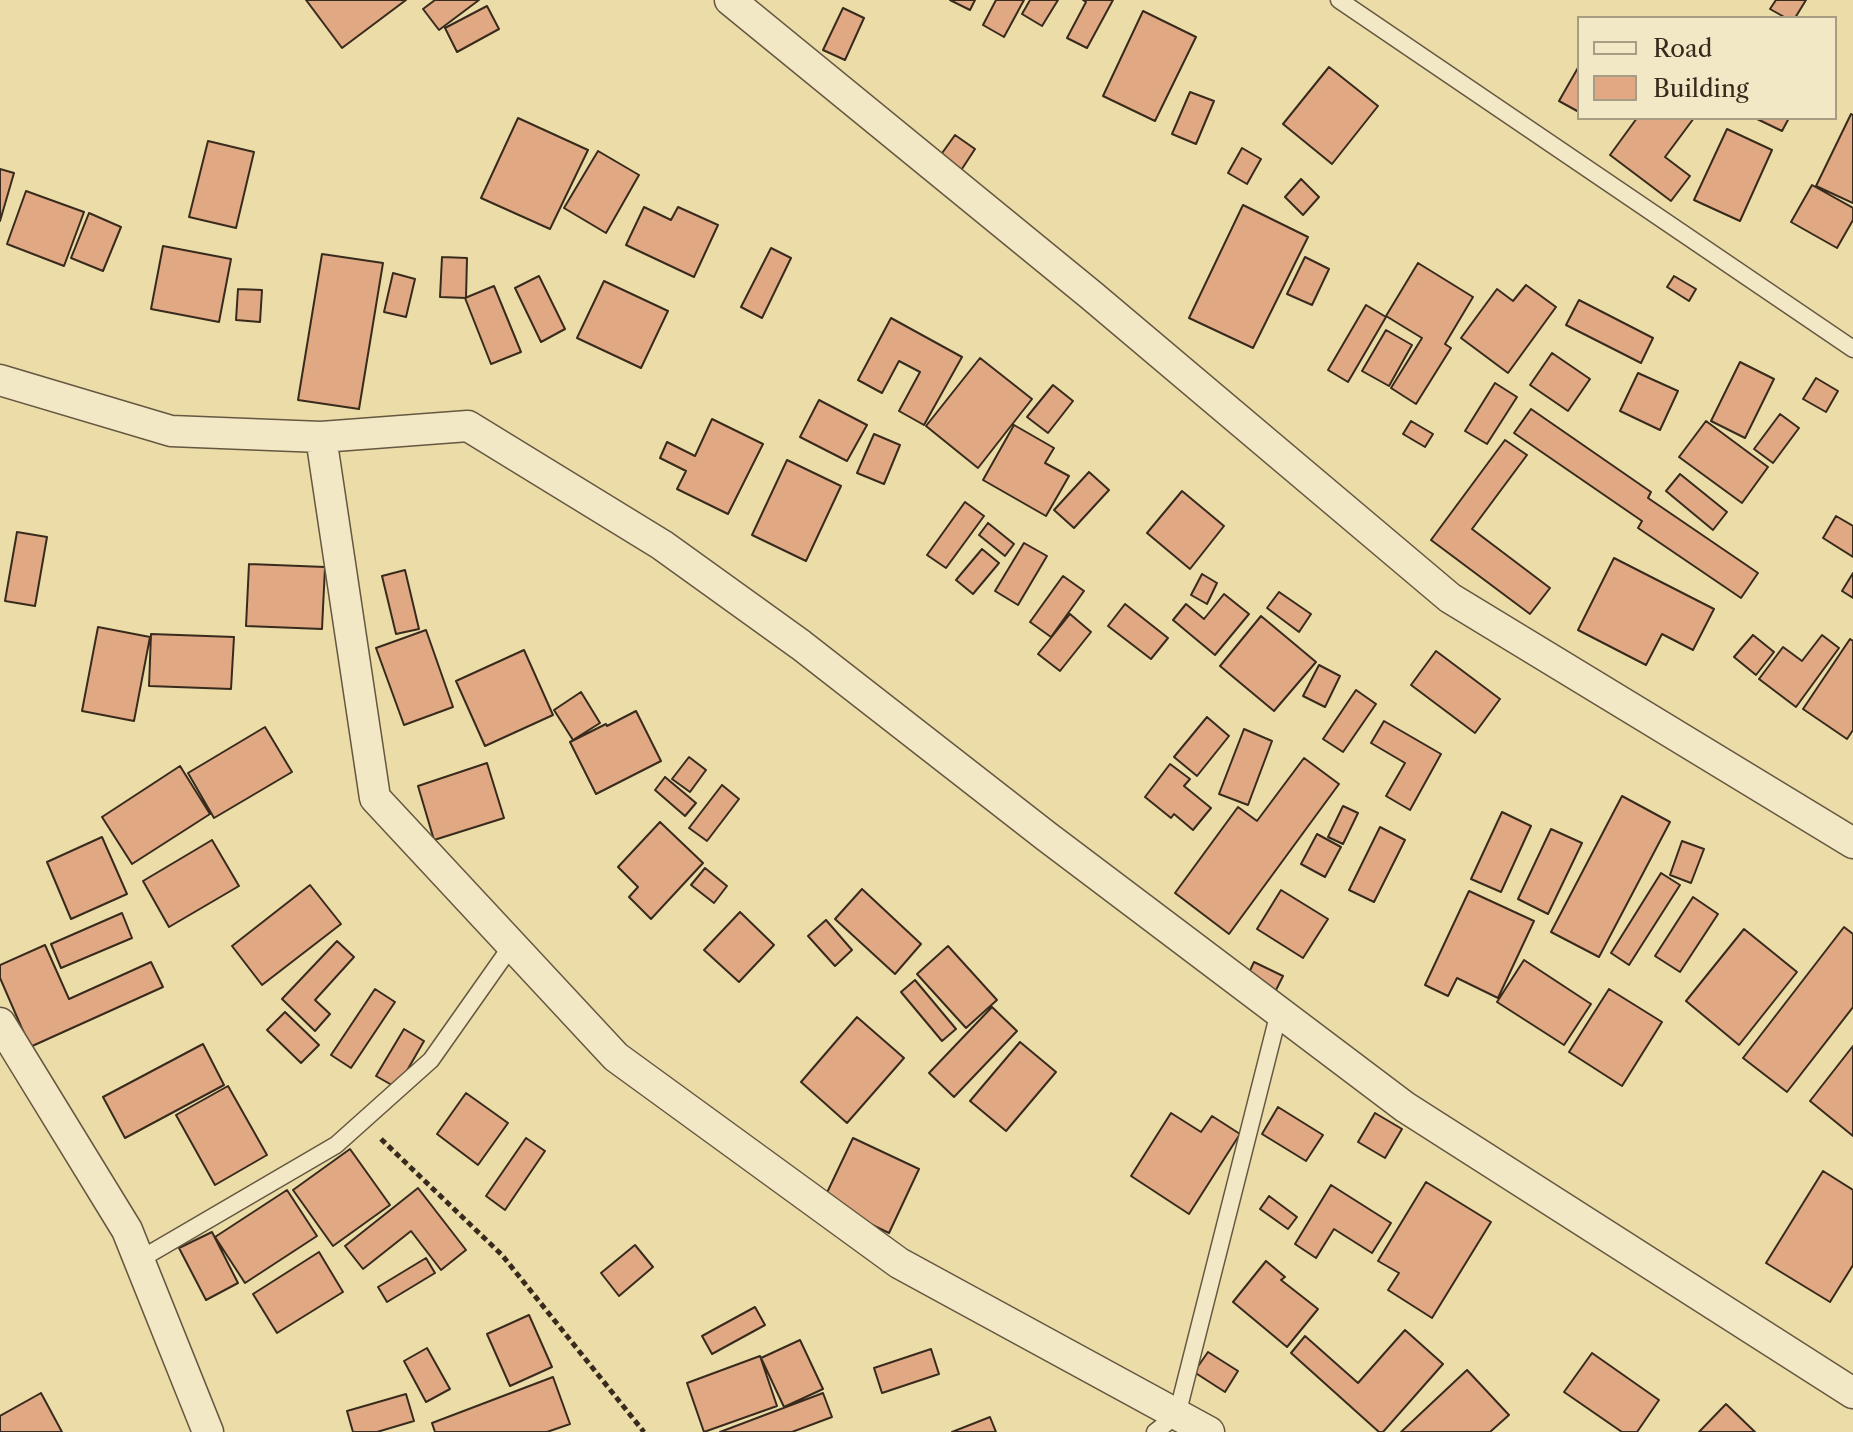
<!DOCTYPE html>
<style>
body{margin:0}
#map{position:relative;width:1853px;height:1432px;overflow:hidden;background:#ebdca8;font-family:"Libre Caslon Text",serif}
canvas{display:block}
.legend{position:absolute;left:1577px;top:16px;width:260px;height:104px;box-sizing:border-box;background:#f2e8c6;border:2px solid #a89c82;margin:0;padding:10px 14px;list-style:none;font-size:24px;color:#382b1d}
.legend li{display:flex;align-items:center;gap:16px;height:40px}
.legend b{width:40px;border:2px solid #a89c82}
</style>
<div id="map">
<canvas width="1853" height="1432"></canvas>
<ul class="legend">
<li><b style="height:10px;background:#f2e8c6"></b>Road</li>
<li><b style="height:22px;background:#e0a983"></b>Building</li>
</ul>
</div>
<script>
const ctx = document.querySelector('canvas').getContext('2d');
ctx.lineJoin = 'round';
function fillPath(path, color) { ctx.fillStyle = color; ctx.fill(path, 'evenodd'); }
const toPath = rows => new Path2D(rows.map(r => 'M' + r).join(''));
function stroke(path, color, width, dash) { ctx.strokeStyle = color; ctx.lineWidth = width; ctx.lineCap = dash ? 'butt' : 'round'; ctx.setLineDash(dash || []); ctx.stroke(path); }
const building = toPath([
 [306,0,406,0,342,48,306,0],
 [435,0,479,0,439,30,423,9,435,0],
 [950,0,975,0,970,10,950,0],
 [996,0,1024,0,1004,37,983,25,996,0],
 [1030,0,1058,0,1042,26,1022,14,1030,0],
 [1083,0,1113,0,1087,48,1067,38,1086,2,1083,0],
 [1776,0,1806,0,1795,18,1786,18,1770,9,1776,0],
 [487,6,499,29,457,52,445,28,487,6],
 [843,8,864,18,845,60,823,50,843,8],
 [1143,11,1196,37,1155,121,1103,96,1143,11],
 [1579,66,1579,112,1559,101,1579,66],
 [1329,67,1378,106,1332,164,1283,124,1329,67],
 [1190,92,1214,101,1196,144,1172,134,1190,92],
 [1851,114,1853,115,1853,203,1816,186,1851,114],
 [518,118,588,150,550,229,481,198,518,118],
 [1637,118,1694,118,1665,157,1690,176,1671,201,1610,155,1637,118],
 [1755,118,1789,118,1782,131,1755,118],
 [1727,129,1772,150,1740,221,1694,200,1727,129],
 [955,135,975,149,956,178,935,163,955,135],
 [208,141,254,152,236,228,189,217,208,141],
 [1242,148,1261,159,1247,184,1228,173,1242,148],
 [598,151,639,175,606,233,564,208,598,151],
 [0,169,14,173,0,221,0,169],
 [1301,179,1319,197,1303,215,1285,197,1301,179],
 [1812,185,1853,208,1853,220,1837,248,1791,222,1812,185],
 [26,191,84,212,64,266,7,244,26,191],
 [1243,205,1308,237,1253,348,1189,318,1243,205],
 [644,207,671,220,678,207,718,225,694,277,626,245,644,207],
 [89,213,121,227,103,271,71,258,89,213],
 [163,246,231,259,219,322,151,309,163,246],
 [771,248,791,258,762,318,741,307,771,248],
 [322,254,383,263,359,409,298,400,322,254],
 [442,257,467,258,466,298,440,297,442,257],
 [1305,257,1329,269,1312,305,1287,294,1305,257],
 [1418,263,1473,297,1445,344,1451,348,1416,404,1391,388,1422,338,1386,316,1418,263],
 [393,273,415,279,406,317,384,312,393,273],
 [539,276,565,329,541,342,515,288,539,276],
 [1674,276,1696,289,1689,301,1667,287,1674,276],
 [604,281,668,311,641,368,577,338,604,281],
 [1526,285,1556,307,1508,373,1461,338,1497,289,1513,301,1526,285],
 [494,286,521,352,491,364,465,298,494,286],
 [238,289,262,290,260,322,236,320,238,289],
 [1579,300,1653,338,1641,363,1566,325,1579,300],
 [1366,305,1386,317,1348,382,1328,370,1366,305],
 [891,318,962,357,924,425,899,411,920,372,899,361,882,393,858,380,891,318],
 [1386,330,1412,345,1389,386,1362,371,1386,330],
 [1552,353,1590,379,1568,411,1530,385,1552,353],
 [980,358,1032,399,978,468,926,426,980,358],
 [1740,362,1774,379,1745,438,1711,421,1740,362],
 [1638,373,1678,391,1660,430,1620,411,1638,373],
 [1816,378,1838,391,1826,412,1803,399,1816,378],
 [1495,383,1517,397,1487,444,1465,431,1495,383],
 [1053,385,1073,401,1048,433,1027,417,1053,385],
 [819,400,867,425,847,461,800,437,819,400],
 [1531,409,1651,492,1648,498,1758,573,1741,598,1638,528,1642,521,1514,433,1531,409],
 [1780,414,1799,428,1773,463,1754,449,1780,414],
 [712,419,763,444,728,514,677,489,686,471,660,458,667,442,695,456,712,419],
 [1411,421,1433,434,1425,447,1403,434,1411,421],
 [1706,421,1768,467,1742,503,1679,457,1706,421],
 [1014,425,1054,448,1045,463,1069,476,1046,516,983,480,1014,425],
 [874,434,900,445,884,484,857,473,874,434],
 [1505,440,1527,455,1472,529,1550,588,1530,614,1431,540,1505,440],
 [787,460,841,486,806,561,752,535,787,460],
 [1089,472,1109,490,1074,528,1054,510,1089,472],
 [1680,474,1727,512,1713,530,1666,491,1680,474],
 [1182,491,1224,526,1190,569,1147,533,1182,491],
 [965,502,984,516,946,568,927,555,965,502],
 [1836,516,1853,526,1853,557,1823,538,1836,516],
 [988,523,1014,544,1005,556,979,535,988,523],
 [17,532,47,537,35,606,5,601,17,532],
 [1024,543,1047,556,1018,605,995,591,1024,543],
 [982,549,999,563,973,594,956,580,982,549],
 [1614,558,1714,609,1693,650,1662,634,1646,665,1578,630,1614,558],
 [249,564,325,567,322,629,246,626,249,564],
 [405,570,419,629,396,634,382,576,405,570],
 [1853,573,1853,598,1842,591,1853,573],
 [1202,574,1217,583,1207,604,1191,595,1202,574],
 [1063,576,1084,591,1051,637,1030,622,1063,576],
 [1279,592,1311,614,1299,632,1267,608,1279,592],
 [1224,594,1249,614,1215,655,1173,620,1186,604,1204,619,1224,594],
 [1125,604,1168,638,1151,659,1108,626,1125,604],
 [1070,614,1091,632,1060,671,1038,654,1070,614],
 [1261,616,1316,662,1274,711,1220,666,1261,616],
 [98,627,150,637,134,721,82,711,98,627],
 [426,630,453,707,404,725,376,648,426,630],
 [151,634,234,637,231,689,149,686,151,634],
 [1753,635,1774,652,1756,675,1734,657,1753,635],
 [1822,635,1839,648,1796,707,1759,679,1783,647,1802,661,1822,635],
 [1850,639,1853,641,1853,730,1847,739,1803,709,1850,639],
 [524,650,553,715,485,746,456,681,524,650],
 [1436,651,1500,699,1475,733,1411,685,1436,651],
 [1319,665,1340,676,1325,707,1303,696,1319,665],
 [1356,690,1376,704,1343,752,1323,739,1356,690],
 [581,692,600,723,573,740,554,710,581,692],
 [636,711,661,761,596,794,570,742,606,724,607,726,636,711],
 [1207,717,1229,736,1197,776,1174,757,1207,717],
 [1384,721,1441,754,1410,810,1386,796,1405,763,1371,743,1384,721],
 [265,727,292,772,214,818,188,773,265,727],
 [1244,729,1272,741,1248,805,1219,794,1244,729],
 [689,757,706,770,690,792,672,779,689,757],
 [1304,758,1339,784,1229,934,1175,893,1238,807,1257,821,1304,758],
 [487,763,504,818,434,840,418,786,487,763],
 [1170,764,1190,779,1184,786,1211,808,1193,830,1174,814,1171,818,1145,797,1170,764],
 [180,766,210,814,132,864,102,817,180,766],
 [665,777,696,803,685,816,655,790,665,777],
 [722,785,739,799,707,841,689,828,722,785],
 [1622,796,1670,822,1599,957,1551,932,1622,796],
 [1343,806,1358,813,1343,844,1328,837,1343,806],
 [1502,812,1531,826,1501,892,1471,879,1502,812],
 [660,822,703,863,651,919,629,897,638,887,618,867,660,822],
 [1380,827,1405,840,1374,902,1349,890,1380,827],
 [1551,829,1582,843,1548,914,1518,899,1551,829],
 [1317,834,1341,847,1325,877,1301,864,1317,834],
 [102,837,127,894,71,919,47,862,102,837],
 [212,840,239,886,169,927,143,881,212,840],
 [1682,841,1704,849,1691,883,1670,875,1682,841],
 [705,868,727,886,714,903,691,885,705,868],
 [1661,873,1680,885,1629,965,1611,953,1661,873],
 [310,885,341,924,262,985,232,946,310,885],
 [862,889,921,944,895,974,835,919,862,889],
 [1281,890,1328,919,1303,958,1257,929,1281,890],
 [1469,891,1534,921,1498,998,1457,978,1448,996,1425,985,1469,891],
 [1693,897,1718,914,1680,972,1655,956,1693,897],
 [740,912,774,945,739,982,704,950,740,912],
 [122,913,132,938,61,968,51,944,122,913],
 [826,920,852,950,835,966,808,936,826,920],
 [1844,927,1853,934,1853,1007,1787,1092,1743,1058,1844,927],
 [1744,929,1797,972,1739,1045,1686,1001,1744,929],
 [337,941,354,957,315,1000,330,1014,315,1031,282,999,337,941],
 [45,945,69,999,151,962,163,987,30,1047,0,978,0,965,45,945],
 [948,946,997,1000,966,1028,917,974,948,946],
 [1524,960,1591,1004,1564,1045,1497,1002,1524,960],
 [1254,962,1283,976,1273,996,1245,981,1254,962],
 [915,980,956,1029,942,1041,901,992,915,980],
 [375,989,395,1002,351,1068,331,1055,375,989],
 [1609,989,1662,1022,1622,1086,1569,1052,1609,989],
 [992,1007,1017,1031,954,1097,929,1073,992,1007],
 [285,1012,319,1045,301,1063,267,1030,285,1012],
 [857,1017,904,1058,847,1123,801,1082,857,1017],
 [404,1029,424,1041,397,1088,376,1076,404,1029],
 [1020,1042,1056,1072,1006,1131,970,1101,1020,1042],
 [203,1044,224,1085,125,1138,103,1097,203,1044],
 [1853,1046,1853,1136,1810,1101,1853,1046],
 [228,1086,267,1155,215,1185,176,1115,228,1086],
 [466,1093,508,1123,478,1165,437,1134,466,1093],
 [1278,1107,1323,1135,1306,1161,1262,1134,1278,1107],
 [1171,1113,1201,1132,1212,1116,1240,1134,1189,1214,1131,1176,1171,1113],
 [1375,1113,1402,1129,1385,1158,1358,1142,1375,1113],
 [526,1138,545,1151,505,1210,486,1196,526,1138],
 [853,1138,919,1169,889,1233,823,1201,853,1138],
 [350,1149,390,1205,333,1246,293,1190,350,1149],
 [1823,1171,1853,1190,1853,1265,1830,1302,1766,1263,1823,1171],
 [1426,1182,1491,1222,1432,1318,1388,1290,1399,1273,1378,1261,1426,1182],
 [1331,1185,1391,1223,1372,1253,1334,1229,1316,1258,1295,1244,1331,1185],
 [418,1188,466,1250,441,1270,411,1231,363,1269,345,1246,418,1188],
 [287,1190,317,1236,245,1283,215,1237,287,1190],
 [1269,1196,1297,1217,1288,1229,1260,1209,1269,1196],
 [212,1232,238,1283,206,1300,179,1248,212,1232],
 [635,1245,653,1267,619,1296,601,1273,635,1245],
 [319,1252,343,1292,277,1333,253,1294,319,1252],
 [426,1258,435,1273,387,1302,378,1287,426,1258],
 [1266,1261,1285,1277,1281,1280,1318,1309,1287,1347,1233,1302,1266,1261],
 [755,1307,765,1325,712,1354,702,1336,755,1307],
 [529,1315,552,1367,510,1386,487,1334,529,1315],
 [1405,1330,1443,1364,1383,1432,1379,1432,1291,1353,1305,1336,1358,1383,1405,1330],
 [800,1340,823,1389,784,1407,761,1358,800,1340],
 [427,1348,450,1389,426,1402,404,1361,427,1348],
 [931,1349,939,1374,882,1393,874,1368,931,1349],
 [1208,1352,1238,1371,1225,1392,1194,1372,1208,1352],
 [1592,1353,1659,1400,1637,1432,1622,1432,1564,1392,1592,1353],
 [760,1356,777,1406,704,1432,687,1383,760,1356],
 [1467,1370,1509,1415,1490,1432,1401,1432,1467,1370],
 [553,1377,570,1424,547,1432,435,1432,432,1423,553,1377],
 [41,1393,62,1432,0,1432,0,1416,41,1393],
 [823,1393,832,1417,792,1432,720,1432,823,1393],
 [406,1394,414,1421,377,1432,353,1432,347,1411,406,1394],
 [1726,1404,1755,1432,1699,1432,1726,1404],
 [990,1417,996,1432,952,1432,990,1417]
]);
fillPath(building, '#e0a983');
stroke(building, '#382b1d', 2);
const service = toPath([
 [1339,0,1853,349],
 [139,1260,336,1145,431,1060,512,945],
 [1155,1432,1177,1415,1279,1012]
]);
const minor = toPath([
 [730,0,1091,295,1450,598,1853,843],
 [0,380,171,431,321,437,468,426,662,545,801,645,1046,836,1405,1107,1853,1393],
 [321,437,375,798,616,1057,899,1263,1209,1432],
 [0,1023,127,1230,208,1432]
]);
stroke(service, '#655740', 19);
stroke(minor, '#655740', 33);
stroke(toPath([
 [381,1139,502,1255,644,1432]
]), '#382b1d', 5, [6, 4]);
stroke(service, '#f2e8c6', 16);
stroke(minor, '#f2e8c6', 30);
</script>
